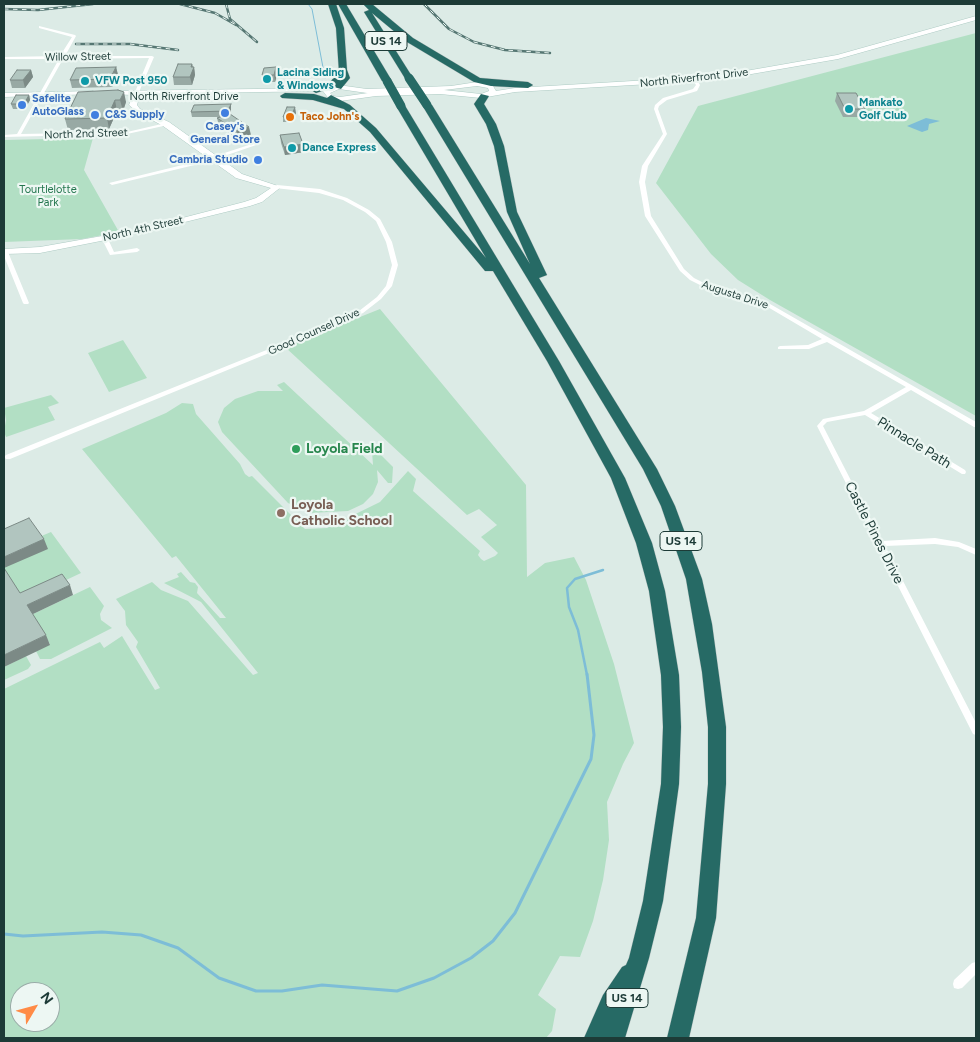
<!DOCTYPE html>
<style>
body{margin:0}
#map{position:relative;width:980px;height:1042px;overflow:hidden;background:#dcebe6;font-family:Figtree,sans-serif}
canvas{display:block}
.frame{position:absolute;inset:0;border:5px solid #1d3b37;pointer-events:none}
.north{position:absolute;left:10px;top:982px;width:50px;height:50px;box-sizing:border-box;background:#edf7f3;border:1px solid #9aaca8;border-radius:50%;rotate:53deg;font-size:14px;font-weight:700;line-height:20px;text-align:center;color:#1d3b37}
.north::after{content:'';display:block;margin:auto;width:18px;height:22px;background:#ff8b46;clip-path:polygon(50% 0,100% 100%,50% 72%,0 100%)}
</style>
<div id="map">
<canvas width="980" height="1042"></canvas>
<div class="frame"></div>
<div class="north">N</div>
</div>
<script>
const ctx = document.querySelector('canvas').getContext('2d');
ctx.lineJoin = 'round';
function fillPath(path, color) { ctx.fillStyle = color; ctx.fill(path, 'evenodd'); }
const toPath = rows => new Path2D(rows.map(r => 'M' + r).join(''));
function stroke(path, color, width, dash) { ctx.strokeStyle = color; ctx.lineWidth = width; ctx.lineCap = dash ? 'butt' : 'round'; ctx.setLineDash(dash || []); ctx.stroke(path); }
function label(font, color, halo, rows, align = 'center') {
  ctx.font = font + ' Figtree,sans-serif'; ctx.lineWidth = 4.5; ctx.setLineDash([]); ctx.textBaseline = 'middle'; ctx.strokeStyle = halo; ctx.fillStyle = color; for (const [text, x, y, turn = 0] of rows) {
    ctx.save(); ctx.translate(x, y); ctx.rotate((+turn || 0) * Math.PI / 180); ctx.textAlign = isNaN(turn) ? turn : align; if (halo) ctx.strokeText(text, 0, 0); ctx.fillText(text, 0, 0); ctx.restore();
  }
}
fillPath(toPath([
 [976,33,976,416,770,300,738,280,711,254,656,183,698,106],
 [93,138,84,170,119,232,82,239,4,242,4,140],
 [380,309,526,485,527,577,545,563,574,557,586,580,614,664,634,743,623,764,607,802,609,840,603,880,593,921,580,957,560,956,538,995,556,1009,552,1031,546,1038,4,1038,4,689,100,642,104,648,122,636,155,690,160,688,136,647,138,642,126,625,125,611,116,599,152,582,161,590,188,601,253,675,258,673,201,602,164,583,179,577,177,574,181,572,190,582,195,583,198,587,197,593,220,618,226,618,176,556,172,558,82,449,166,413,182,403,193,404,196,414,240,464,245,474,249,477,252,476,305,529,327,528,380,502,408,471,416,479,413,491,480,551,478,555,481,559,484,561,495,556,498,553,481,537,497,525,479,509,467,515,285,347],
 [20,992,50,992,50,1022,20,1022],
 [123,340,147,378,109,392,88,353],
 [284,382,373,465,372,451,375,449,393,467,392,483,388,483,377,470,378,482,373,494,363,504,348,511,310,513,288,503,222,432,218,422,224,408,235,399,258,391,283,391,277,385],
 [51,395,59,403,48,407,55,420,6,437,4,432,6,420,4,408],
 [51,532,81,573,30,597,20,597,4,568,39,537],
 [90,587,104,606,100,614,101,620,112,628,51,659,40,659,36,651,50,644,31,615],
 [26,656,31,665,28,669,4,680,4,667]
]), '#b2dfc4');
fillPath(toPath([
 [926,118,940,121,929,124,928,130,922,132,907,126]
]), '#7dbdd7');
stroke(toPath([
 [308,4,312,9,325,78]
]), '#7dbdd7', 1);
stroke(toPath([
 [587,675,578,630,569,607,567,588,575,579,603,570]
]), '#7dbdd7', 2.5);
stroke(toPath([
 [4,934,23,936,102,932,141,935,178,948,219,978,256,991,282,991,322,985,397,991,434,978,471,958,493,941,515,913,591,759,594,735,587,674]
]), '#7dbdd7', 3);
const secondary = toPath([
 [976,16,976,20,838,59,717,80,515,92,481,98,440,94,376,96,340,101,329,99,323,91,140,94,137,105,140,109,169,122,242,174,281,187,262,202,250,206,136,234,40,253,4,254,4,249,40,247,136,230,244,202,256,198,271,188,236,178,163,126,136,111,129,105,133,95,107,94,106,93,109,91,329,88,338,85,367,89,451,86,477,82,493,86,496,91,515,88,717,76,837,55,976,16],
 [477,86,488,88,489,91,481,94,444,90,477,86],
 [339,89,367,93,368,93,340,97,333,96,330,93,339,89],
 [93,91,96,93,95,94,4,97,4,93,93,91]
]);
const highway = toPath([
 [328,4,336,4,344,28,347,70,350,78,341,89,334,87,316,93,311,90,313,88,330,82,339,72,336,28,328,4],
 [338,4,346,4,392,81,390,83,382,81,338,4],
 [363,4,372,4,413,38,480,78,528,82,533,85,528,88,491,86,474,82,407,42,372,13,413,78,406,80,364,12,369,10,363,4],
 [285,93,314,94,327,98,331,95,350,105,376,128,486,258,396,106,404,104,559,361,625,478,652,543,665,591,679,675,681,727,679,784,663,901,649,958,625,1038,584,1038,603,995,622,967,626,965,629,958,643,901,661,784,663,727,661,675,649,591,636,543,611,478,547,361,493,271,485,271,370,132,344,109,313,100,282,98,280,96,285,93],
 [481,94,489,96,484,104,496,124,504,146,517,212,547,275,539,278,657,469,675,506,702,579,712,624,726,727,726,784,716,918,689,1038,667,1038,696,918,708,784,708,727,702,672,686,579,661,506,643,469,422,105,427,102,432,105,530,264,507,212,494,146,486,124,474,104,481,94]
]);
stroke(secondary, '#aecbc4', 1);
stroke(highway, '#c0c8c7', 1);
fillPath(toPath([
 [39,26,75,35,76,36,65,56,152,56,154,57,139,92,137,93,135,92,149,58,63,59,21,134,127,132,166,123,168,123,168,125,127,134,4,137,4,135,17,134,59,59,4,59,4,57,60,56,72,37,39,28,39,26],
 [689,74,693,74,700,85,697,91,667,100,659,106,658,109,667,134,648,166,645,182,651,216,684,269,694,278,716,289,757,298,770,304,976,422,976,427,974,427,911,390,871,413,965,470,966,472,965,474,962,474,865,415,827,422,823,426,882,541,935,538,959,542,976,549,976,555,958,547,935,544,885,546,976,723,976,735,973,734,817,426,823,419,864,411,906,387,827,342,809,349,778,349,778,347,780,346,808,345,822,339,766,306,753,300,712,291,690,280,680,271,645,216,639,182,642,166,663,134,654,109,655,105,663,98,693,89,696,85,689,75,689,74],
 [255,143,259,144,207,162,112,185,109,183,203,160,255,143],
 [277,185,320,189,347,198,369,210,380,219,392,242,398,265,392,286,381,299,363,313,340,324,10,459,6,459,4,457,6,455,336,322,359,311,377,297,386,286,392,265,386,242,376,221,365,212,343,200,319,193,275,188,275,186,277,185],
 [105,237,108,239,114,252,137,248,140,250,137,252,110,255,102,239,105,237],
 [4,251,8,252,29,303,28,304,24,304,23,303,4,256,4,251],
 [976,962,976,974,962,988,958,989,954,988,953,984,954,980,972,963,976,962]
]), '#fff');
fillPath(secondary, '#fff');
fillPath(highway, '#266a65');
const rail = toPath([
 [180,4,215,13,236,25],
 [226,4,230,19,257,42],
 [424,4,449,29,474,42,505,50,550,53],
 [4,9,38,10,93,4],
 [76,44,130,44,178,50]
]);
stroke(rail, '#567773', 2.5);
stroke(rail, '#edf7f3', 1, [4.5]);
const highwayBridge = toPath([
 [409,78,427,105],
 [387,81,401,106]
]);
stroke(highwayBridge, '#c0c8c7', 9, []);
stroke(highwayBridge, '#266a65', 9);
fillPath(toPath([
 [192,64,193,67,194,67,195,75,192,85,174,85,173,77],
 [116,67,118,75,112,87,72,88,70,80],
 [276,67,277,75,275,82,263,82,262,75],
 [31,70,33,77,25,88,12,88,10,80],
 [118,90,126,102,123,111,117,111,109,129,68,130,65,119],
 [837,93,865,109,863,117,843,117,835,101],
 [29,95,30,100,25,109,13,109,11,104],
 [231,104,231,110,230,114,251,135,238,139,219,126,217,118,222,117,192,117,191,112],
 [296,113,291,122,283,122,283,117],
 [280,135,304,152,285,155,281,143]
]), '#98a9a4');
fillPath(toPath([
 [192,64,193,69,194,67,195,75,192,85,190,77],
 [116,67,118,75,112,87,110,79],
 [276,67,277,75,275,82,274,75],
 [31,70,33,77,25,88,23,80],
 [124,92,126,102,123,111,120,100],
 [29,95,30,100,25,109,24,104],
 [115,100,117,111,109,129,107,118],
 [231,104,231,110,229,117,228,111],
 [295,107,296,113,291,122,291,117],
 [249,127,251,135,238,139,237,131],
 [303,144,304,152,285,155,284,147],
 [44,539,48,549,4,568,4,557],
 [70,585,73,595,31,615,27,605],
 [46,635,50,645,4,667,4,655]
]), '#7c8a86');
const building = toPath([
 [178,64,192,64,191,67,194,67,190,77,173,77,178,64],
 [116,67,110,79,70,80,76,68,116,67],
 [276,67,274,75,262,75,264,68,276,67],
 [17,70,31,70,23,80,10,80,17,70],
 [118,90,124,92,120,100,115,100,107,118,65,119,78,92,118,90],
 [837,93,856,93,865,109,845,109,837,93],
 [16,95,29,95,24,104,11,104,16,95],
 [231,104,228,111,191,112,194,105,231,104],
 [287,107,295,107,291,117,283,117,287,107],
 [230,114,249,127,237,131,217,118,230,114],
 [299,133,303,144,284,147,280,135,299,133],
 [29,518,44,539,4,557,4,529,29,518],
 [4,568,20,593,62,574,70,585,27,605,46,635,4,655,4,568]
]);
fillPath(building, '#b1c5bf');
stroke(building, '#7c8a86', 1);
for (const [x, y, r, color] of [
 [267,79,5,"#0f9aa8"],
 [85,81,5,"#0f9aa8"],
 [22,105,5,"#3f7fe0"],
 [849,109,5,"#0f9aa8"],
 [225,113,5,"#3f7fe0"],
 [95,115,5,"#3f7fe0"],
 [290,117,5,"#e8710a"],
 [292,148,5,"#0f9aa8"],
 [258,160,5,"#3f7fe0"],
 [296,449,5,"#2e9e5b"],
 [281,513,5,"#8d6e63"]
]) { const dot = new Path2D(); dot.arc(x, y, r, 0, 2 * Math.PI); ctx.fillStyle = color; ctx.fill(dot); stroke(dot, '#edf7f3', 2); }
label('11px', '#1d3b37', '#edf7f3', [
 ["Willow Street",78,57,-1],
 ["North Riverfront Drive",694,78,-6],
 ["North Riverfront Drive",184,97],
 ["North 2nd Street",86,134,-2],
 ["North 4th Street",143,229,-13],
 ["Augusta Drive",735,295,18],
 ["Good Counsel Drive",314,332,-24]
]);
label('bold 11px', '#0d838f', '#edf7f3', [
 ["Lacina Siding",277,73],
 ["& Windows",277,86],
 ["VFW Post 950",95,81],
 ["Mankato",859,103],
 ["Golf Club",859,116],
 ["Dance Express",302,148]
], 'left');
label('bold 11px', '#366cbe', '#edf7f3', [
 ["Safelite",32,99],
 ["AutoGlass",32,112],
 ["C&S Supply",105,115],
 ["Casey's",225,127,"center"],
 ["General Store",225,140,"center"],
 ["Cambria Studio",248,160,"right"]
], 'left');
label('bold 11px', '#c56008', '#edf7f3', [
 ["Taco John's",300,117]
], 'left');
label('11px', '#23764e', '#edf7f3', [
 ["Tourtlelotte",48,190],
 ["Park",48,203]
]);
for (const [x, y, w] of [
 [386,41,42],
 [681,541,42],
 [627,998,42]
]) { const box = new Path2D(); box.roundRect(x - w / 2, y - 9.5, w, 19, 4); ctx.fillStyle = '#edf7f3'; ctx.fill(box); stroke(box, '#1d3b37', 1); }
label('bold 12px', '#1d3b37', null, [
 ["US 14",386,41],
 ["US 14",681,541],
 ["US 14",627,998]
]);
label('14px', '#1d3b37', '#edf7f3', [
 ["Pinnacle Path",914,443,32],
 ["Castle Pines Drive",874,533,63]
]);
label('bold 14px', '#27864d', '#edf7f3', [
 ["Loyola Field",306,449]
], 'left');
label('bold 14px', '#785e54', '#edf7f3', [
 ["Loyola",291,505],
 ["Catholic School",291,521]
], 'left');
</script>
